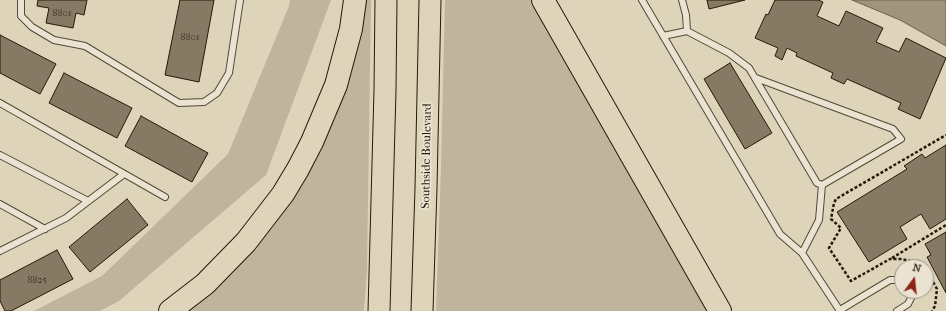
<!DOCTYPE html>
<style>
body{margin:0}
#map{position:relative;width:946px;height:311px;overflow:hidden;background:#ded4ba;font-family:"IM FELL French Canon",serif}
canvas{display:block}
.north{position:absolute;left:894px;top:259px;width:40px;height:40px;box-sizing:border-box;background:#eae3d2;border:1px solid #9c9282;border-radius:50%;rotate:15deg;font-size:11px;font-weight:700;line-height:16px;text-align:center;color:#281809}
.north::after{content:'';display:block;margin:auto;width:14px;height:18px;background:#8f2418;clip-path:polygon(50% 0,100% 100%,50% 72%,0 100%)}
</style>
<div id="map">
<canvas width="946" height="311"></canvas>
<div class="north">N</div>
</div>
<script>
const ctx = document.querySelector('canvas').getContext('2d');
ctx.lineJoin = 'round';
function fillPath(path, color) { ctx.fillStyle = color; ctx.fill(path, 'evenodd'); }
const toPath = rows => new Path2D(rows.map(r => 'M' + r).join(''));
function stroke(path, color, width, dash) { ctx.strokeStyle = color; ctx.lineWidth = width; ctx.lineCap = dash ? 'butt' : 'round'; ctx.setLineDash(dash || []); ctx.stroke(path); }
function label(font, color, halo, rows, align = 'center') {
  ctx.font = font + ' "IM FELL French Canon",serif'; ctx.lineWidth = 3.5; ctx.setLineDash([]); ctx.textBaseline = 'middle'; ctx.strokeStyle = halo; ctx.fillStyle = color; for (const [text, x, y, turn = 0] of rows) {
    ctx.save(); ctx.translate(x, y); ctx.rotate((+turn || 0) * Math.PI / 180); ctx.textAlign = isNaN(turn) ? turn : align; if (halo) ctx.strokeText(text, 0, 0); ctx.fillText(text, 0, 0); ctx.restore();
  }
}
fillPath(toPath([
 [290,0,331,0,266,175,119,301,100,311,34,311,102,276,228,154,289,6],
 [361,0,371,0,367,269,364,311,178,311,279,209],
 [445,0,532,0,711,311,436,311,441,167]
]), '#bfb49c');
const water = toPath([
 [852,0,946,0,946,46,900,20,852,0]
]);
fillPath(water, '#a0947e');
stroke(water, '#70624f', 1);
const building = toPath([
 [38,0,87,0,84,15,76,13,73,28,46,23,49,8,37,6,38,0],
 [180,0,214,0,199,82,165,75,180,0],
 [707,0,745,0,709,9,707,0],
 [775,0,818,0,823,2,817,16,839,26,846,11,883,28,876,42,899,52,906,38,946,58,920,119,898,109,901,103,847,79,844,84,831,78,833,73,796,56,797,53,787,48,782,60,775,56,778,48,755,38,766,14,768,15,775,0],
 [0,35,56,64,40,94,0,73,0,35],
 [730,63,772,133,745,149,704,79,730,63],
 [64,73,132,108,117,138,49,103,64,73],
 [141,116,208,153,192,182,125,146,141,116],
 [946,145,946,219,930,229,921,214,900,227,907,239,869,262,837,212,907,169,904,166,922,154,925,158,946,145],
 [127,199,148,225,90,272,69,247,127,199],
 [946,232,946,293,927,257,931,255,925,244,946,232],
 [57,250,73,279,11,311,5,311,0,301,0,280,57,250]
]);
fillPath(building, '#877a65');
stroke(building, '#281809', 1);
const service = toPath([
 [21,0,21,16,32,27,54,40,85,46,179,103,204,102,217,93,229,73,240,0],
 [642,0,780,234,802,253,840,311],
 [682,0,686,15,687,31,729,53,749,68,817,183,822,185,901,139,893,129,756,78],
 [663,36,687,31],
 [0,103,165,197],
 [0,155,88,201],
 [0,204,45,229],
 [0,251,66,218,124,174],
 [802,253,819,220,822,185],
 [840,310,890,280,902,280],
 [897,311,908,304,911,298,911,291]
]);
const trunk = toPath([
 [379,311,385,90,386,0],
 [422,311,426,188,430,0]
]);
const motorway = toPath([
 [543,0,720,311],
 [170,311,205,284,246,242,283,194,298,169,312,142,336,85,351,29,355,0]
]);
stroke(service, '#564735', 8);
stroke(trunk, '#281809', 23);
stroke(motorway, '#281809', 24);
stroke(toPath([
 [892,258,946,225],
 [925,267,915,262,901,259,890,259,851,281,829,248,841,228,831,219,834,203,836,199,946,135],
 [926,269,937,289,935,306,932,311]
]), '#281809', 2.5, [3, 2]);
stroke(service, '#eae3d2', 6);
stroke(trunk, '#ded4ba', 21);
stroke(motorway, '#ded4ba', 22);
label('10px', '#403020', null, [
 ["8801",62,14],
 ["8801",190,38],
 ["8825",37,281]
]);
label('12px', '#281809', '#eae3d2', [
 ["Southside Boulevard",427,156,-89]
]);
</script>
